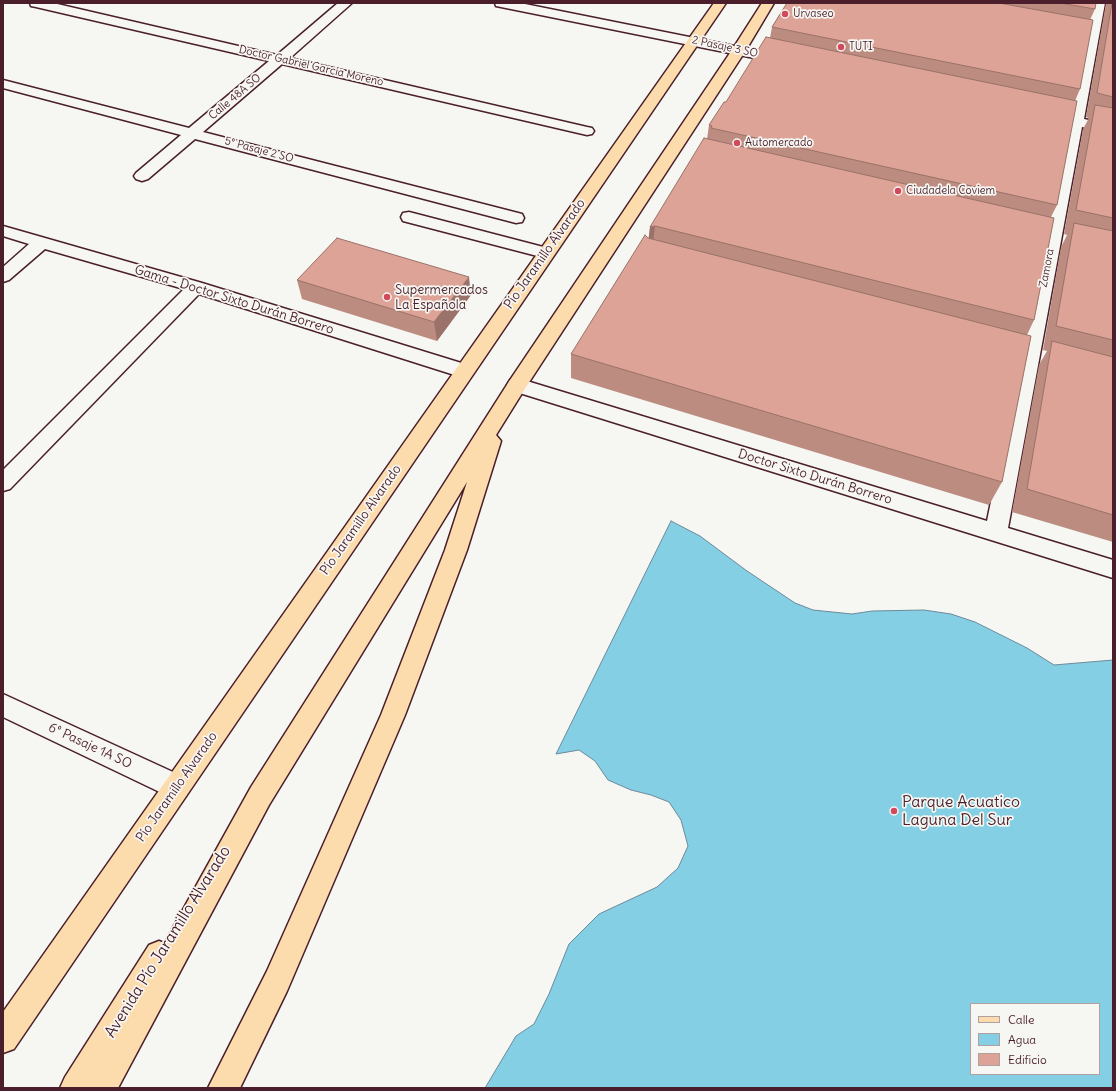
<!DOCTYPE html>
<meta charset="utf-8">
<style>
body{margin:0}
#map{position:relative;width:1116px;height:1091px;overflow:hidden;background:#f6f6f2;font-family:Delius,sans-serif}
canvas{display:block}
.frame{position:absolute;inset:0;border:4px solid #4a1f2b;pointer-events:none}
.legend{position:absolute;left:970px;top:1003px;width:130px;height:72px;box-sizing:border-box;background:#f6f6f2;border:1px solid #b1a0a2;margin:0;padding:5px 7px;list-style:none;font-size:12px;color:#4a1f2b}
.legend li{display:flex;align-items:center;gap:8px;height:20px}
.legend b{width:20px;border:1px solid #b1a0a2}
</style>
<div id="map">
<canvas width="1116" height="1091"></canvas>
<div class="frame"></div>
<ul class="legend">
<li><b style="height:5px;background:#fcdcac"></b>Calle</li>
<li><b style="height:11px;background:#84cfe4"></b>Agua</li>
<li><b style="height:11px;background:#dca396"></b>Edificio</li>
</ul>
</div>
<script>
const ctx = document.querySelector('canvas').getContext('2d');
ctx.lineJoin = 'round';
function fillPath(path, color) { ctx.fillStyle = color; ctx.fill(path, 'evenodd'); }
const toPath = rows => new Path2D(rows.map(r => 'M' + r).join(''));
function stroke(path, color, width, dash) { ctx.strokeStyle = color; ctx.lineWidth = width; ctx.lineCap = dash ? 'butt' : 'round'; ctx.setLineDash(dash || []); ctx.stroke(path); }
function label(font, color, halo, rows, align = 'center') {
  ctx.font = font + ' Delius,sans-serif'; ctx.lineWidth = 3.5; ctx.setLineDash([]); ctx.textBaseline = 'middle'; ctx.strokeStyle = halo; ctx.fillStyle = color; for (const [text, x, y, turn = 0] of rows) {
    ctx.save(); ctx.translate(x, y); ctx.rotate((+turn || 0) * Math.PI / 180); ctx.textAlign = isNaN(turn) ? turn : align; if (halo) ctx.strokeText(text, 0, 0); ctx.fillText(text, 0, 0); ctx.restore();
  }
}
const water = toPath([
 [671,521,700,536,747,571,795,603,813,610,852,614,872,611,924,610,951,614,975,622,1027,648,1054,665,1113,660,1113,1088,485,1088,516,1036,534,1024,549,994,569,944,599,914,657,887,678,868,688,846,681,820,669,802,651,795,631,790,608,780,595,761,579,750,556,754,671,521],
 [971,1004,1099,1004,1099,1074,971,1074,971,1004]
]);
fillPath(water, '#84cfe4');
stroke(water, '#6d899a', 1);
const minor = toPath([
 [30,3,53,3,277,55,338,3,352,3,290,58,587,127,592,128,594,131,592,134,587,135,282,64,203,132,522,214,524,218,522,222,516,223,195,139,148,179,142,181,136,179,134,176,136,173,181,135,3,88,3,80,189,128,269,61,36,7,31,6,30,3],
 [495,3,520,3,784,56,789,57,791,60,789,63,784,64,501,7,496,6,495,3],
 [1093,3,1105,3,1084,119,1113,125,1113,133,1082,127,1008,528,1113,560,1113,578,510,390,507,385,510,380,517,378,987,521,1068,124,1040,118,1038,115,1040,112,1045,111,1070,116,1093,3],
 [409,212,551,249,554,253,551,257,545,258,403,221,401,217,403,213,409,212],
 [3,226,202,283,471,366,474,371,471,376,464,378,199,294,10,489,3,491,3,470,184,289,45,249,9,280,3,282,3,267,29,244,3,236,3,226],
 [3,694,186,778,190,787,186,796,177,800,168,796,3,717,3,694]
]);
const major = toPath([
 [159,941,169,945,173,955,169,965,94,1088,60,1088,65,1077,149,945,159,941]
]);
const highway = toPath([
 [714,3,726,3,14,1049,3,1053,3,1012,714,3],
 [762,3,774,3,746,50,524,390,496,435,501,441,467,550,405,715,287,991,240,1088,208,1088,267,971,381,715,445,550,467,482,269,805,118,1088,85,1088,90,1077,251,787,510,380,732,50,762,3]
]);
stroke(minor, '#4a1f2b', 3);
stroke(major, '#4a1f2b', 3);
stroke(highway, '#4a1f2b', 3);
fillPath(minor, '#f6f6f2');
fillPath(major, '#fcdcac');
fillPath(highway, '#fcdcac');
fillPath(toPath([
 [787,3,1096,3,1095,9,1090,20,1080,89,1075,101,1057,205,1051,217,1034,320,1027,335,1002,482,989,505,571,378,571,354,648,238,649,238,650,227,707,139,709,125,726,102,770,38,772,27],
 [1106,3,1113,3,1113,542,1012,512,1039,365,1047,351,1043,350,1061,247,1067,235,1064,234,1083,129,1089,118,1086,117],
 [297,280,471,295,437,341,302,299]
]), '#bd8c81');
fillPath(toPath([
 [655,226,652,251,647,251,650,227],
 [469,277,471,295,437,341,434,322]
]), '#9a7269');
const building = toPath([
 [787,3,999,3,1093,20,1080,89,772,27,787,3],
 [1060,3,1096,3,1095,9,1060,3],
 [1112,3,1113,3,1113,97,1097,93,1112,3],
 [766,37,1077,101,1057,205,711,128,712,126,709,125,724,102,726,102,766,37],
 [1095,105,1113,108,1113,218,1076,210,1095,105],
 [704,138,1054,218,1034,320,655,226,650,227,704,138],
 [1074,223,1113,231,1113,340,1056,326,1074,223],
 [645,235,648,238,1031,336,1002,482,571,354,645,235],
 [337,238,469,277,434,322,297,280,337,238],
 [1052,341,1113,357,1113,515,1027,489,1052,341]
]);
fillPath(building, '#dca396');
stroke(building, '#9a7269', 1);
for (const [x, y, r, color] of [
 [785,14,4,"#d1495b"],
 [841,47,4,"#d1495b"],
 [737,143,4,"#d1495b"],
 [898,191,4,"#d1495b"],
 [387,297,4,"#d1495b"],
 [894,811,4,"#d1495b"]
]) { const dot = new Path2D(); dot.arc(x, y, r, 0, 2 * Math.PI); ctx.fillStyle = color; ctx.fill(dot); stroke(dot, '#f6f6f2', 1.5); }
label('11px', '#4a1f2b', '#f6f6f2', [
 ["Urvaseo",793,14],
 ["TUTI",849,47],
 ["Automercado",745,143],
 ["Ciudadela Coviem",906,191]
], 'left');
label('11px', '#4a1f2b', '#f6f6f2', [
 ["2 Pasaje 3 SO",725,47,12],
 ["Doctor Gabriel García Moreno",311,66,13],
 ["Calle 48A SO",235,97,-40],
 ["5° Pasaje 2 SO",259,150,15],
 ["Zamora",1047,268,-79]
]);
label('13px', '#4a1f2b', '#f6f6f2', [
 ["Pío Jaramillo Alvarado",545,254,-55],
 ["Gama - Doctor Sixto Durán Borrero",234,300,17],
 ["Doctor Sixto Durán Borrero",815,477,17],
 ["Pío Jaramillo Alvarado",361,520,-55],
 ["6° Pasaje 1A SO",90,746,25],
 ["Pío Jaramillo Alvarado",177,787,-55]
]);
label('13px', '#4a1f2b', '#f6f6f2', [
 ["Supermercados",395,290],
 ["La Española",395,305]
], 'left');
label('16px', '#4a1f2b', '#f6f6f2', [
 ["Parque Acuatico",902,802],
 ["Laguna Del Sur",902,820]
], 'left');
label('16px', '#4a1f2b', '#f6f6f2', [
 ["Avenida Pío Jaramillo Alvarado",168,942,-58]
]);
</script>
